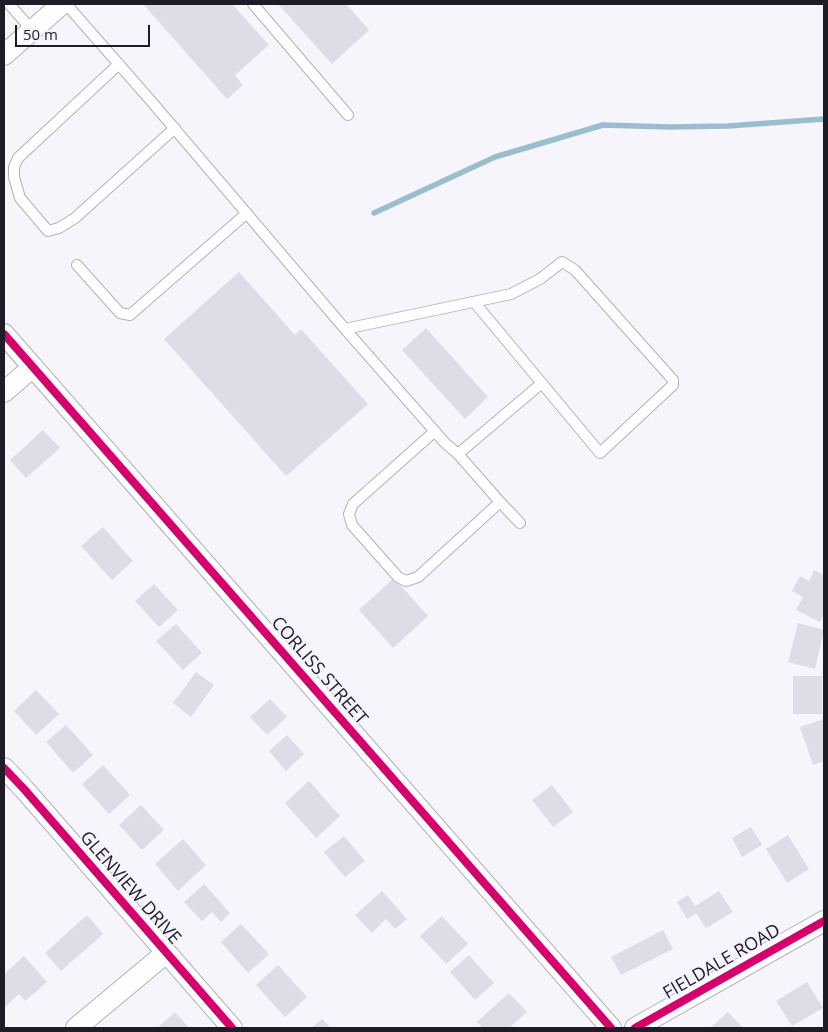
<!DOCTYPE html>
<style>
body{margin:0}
#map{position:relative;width:828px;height:1032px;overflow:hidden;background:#f6f5fc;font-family:"Open Sans",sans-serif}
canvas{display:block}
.frame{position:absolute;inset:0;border:5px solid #1f1b27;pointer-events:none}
.scale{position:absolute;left:15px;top:25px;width:135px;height:22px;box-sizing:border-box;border:2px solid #1f1b27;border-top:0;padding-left:6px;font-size:15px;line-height:18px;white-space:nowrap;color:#1f1b27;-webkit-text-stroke:4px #f5f2ff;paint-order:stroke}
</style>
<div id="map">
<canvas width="828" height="1032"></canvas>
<div class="frame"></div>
<div class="scale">50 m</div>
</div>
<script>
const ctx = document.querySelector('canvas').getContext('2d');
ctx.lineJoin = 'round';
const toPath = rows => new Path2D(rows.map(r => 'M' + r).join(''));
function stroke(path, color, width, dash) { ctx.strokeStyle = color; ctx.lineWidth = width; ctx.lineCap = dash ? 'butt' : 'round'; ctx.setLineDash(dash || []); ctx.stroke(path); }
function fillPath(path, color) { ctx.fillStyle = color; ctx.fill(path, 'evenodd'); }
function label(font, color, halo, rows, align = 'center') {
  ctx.font = font + ' "Open Sans",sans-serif'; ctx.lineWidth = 4; ctx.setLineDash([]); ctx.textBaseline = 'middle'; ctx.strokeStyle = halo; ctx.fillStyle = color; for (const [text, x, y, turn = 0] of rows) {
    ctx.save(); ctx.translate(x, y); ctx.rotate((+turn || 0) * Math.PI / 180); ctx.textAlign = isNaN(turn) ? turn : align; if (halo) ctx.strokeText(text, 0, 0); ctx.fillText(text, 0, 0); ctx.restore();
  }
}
stroke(toPath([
 [374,213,495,157,603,125,669,127,728,126,824,119]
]), '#9abece', 5.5);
fillPath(toPath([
 [143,4,232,4,269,45,235,75,243,85,227,99],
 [278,4,346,4,369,30,332,64],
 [239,272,295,335,301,329,368,404,286,476,164,339],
 [426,328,488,397,465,419,402,350],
 [43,430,60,448,26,478,10,460],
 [103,527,133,561,112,580,81,546],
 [814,570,824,575,824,614,820,622,796,610,803,597,792,591,800,576,809,581],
 [394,578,428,616,393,648,359,610],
 [154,584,178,610,159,627,135,601],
 [798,623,824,630,815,669,788,662],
 [176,624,202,653,183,670,156,641],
 [196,672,214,685,191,717,173,703],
 [793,676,822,676,822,714,793,714],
 [36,690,59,714,36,735,14,711],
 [270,699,287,717,267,735,250,717],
 [824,719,824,761,813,765,800,727],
 [66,725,93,755,73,773,46,742],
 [287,735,304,754,286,771,269,751],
 [103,765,130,795,109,814,82,784],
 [309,781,340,816,316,838,285,803],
 [552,785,573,812,553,827,532,800],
 [141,805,164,830,142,850,119,825],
 [751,827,762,845,742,857,732,838],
 [788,835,809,869,787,883,766,849],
 [344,836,365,861,345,877,324,852],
 [183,839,206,865,178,891,155,864],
 [204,884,230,913,221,922,212,912,202,921,184,902],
 [382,891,407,919,395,929,386,919,372,933,355,915],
 [719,891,733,912,706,928,696,913,687,919,677,902,688,895,695,906],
 [87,915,103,934,61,971,45,953],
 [442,916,468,944,446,964,420,936],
 [241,924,269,954,248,973,221,942],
 [663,930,673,949,621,975,611,957],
 [469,955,494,983,475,1000,450,972],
 [24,956,47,982,25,1001,19,994,5,1007,4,974],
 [278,965,307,997,285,1017,256,985],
 [807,982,823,1008,792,1026,776,1001],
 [509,993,527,1012,509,1028,483,1028,477,1022],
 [175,1012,189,1028,157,1028],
 [728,1012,743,1028,710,1028],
 [322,1019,331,1028,312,1028]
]), '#dfdce8');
const lane = toPath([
 [9,4,32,30],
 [66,4,151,101,345,329,511,294,540,279,562,262,575,270,673,380,673,385,600,453,475,303],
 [253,4,348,115],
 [119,64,18,158,14,167,14,177,20,198,48,231,59,228,75,218,175,128],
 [77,265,120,313,130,315,247,213],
 [345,329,445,443,458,454,542,383],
 [435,431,353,504,349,514,352,525,398,577,406,581,418,577,500,502,458,454],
 [500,502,520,523]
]);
const street = toPath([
 [4,55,62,4],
 [4,334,611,1028],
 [4,392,33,367],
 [4,768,24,789,232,1028],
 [76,1028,166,953],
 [635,1028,824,921]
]);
stroke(lane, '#b4b1bb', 12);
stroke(street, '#b4b1bb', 22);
stroke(lane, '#fefeff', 10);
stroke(street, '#fefeff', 20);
stroke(toPath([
 [4,334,611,1028],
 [4,768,24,789,232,1028],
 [635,1028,824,921]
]), '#d6006c', 8);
label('18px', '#1f1b27', '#f5f2ff', [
 ["CORLISS STREET",319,671,49],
 ["GLENVIEW DRIVE",130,888,49],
 ["FIELDALE ROAD",722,962,-30]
]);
</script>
